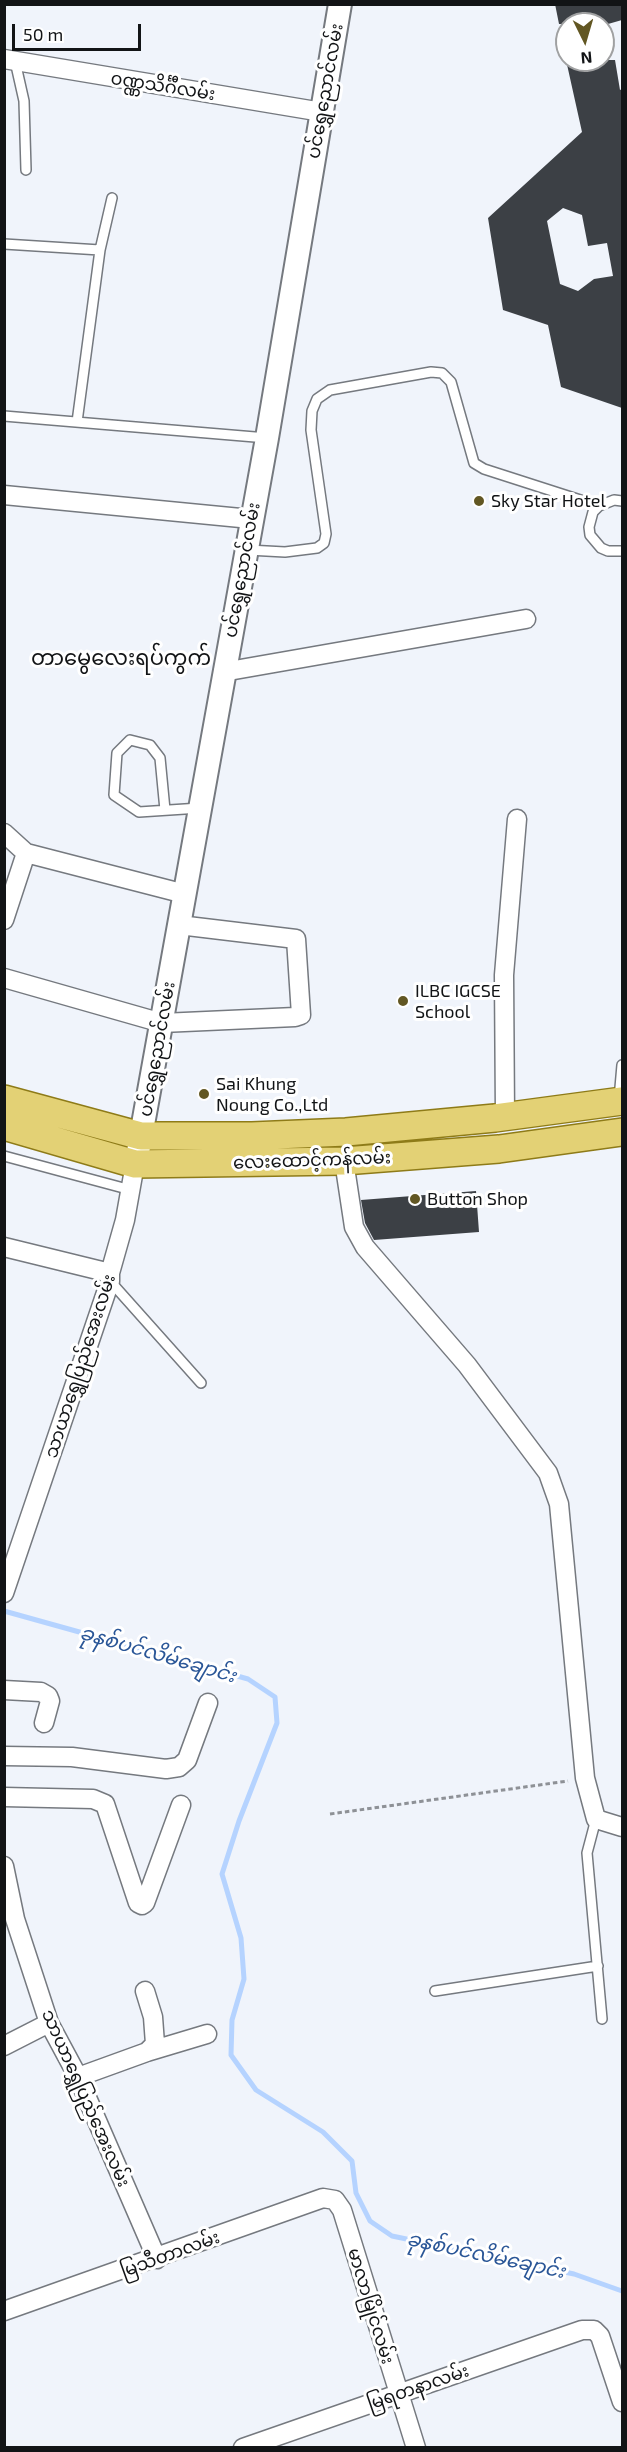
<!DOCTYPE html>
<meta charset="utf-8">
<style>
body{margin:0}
#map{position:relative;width:627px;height:2452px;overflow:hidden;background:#f0f4fb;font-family:"Exo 2",sans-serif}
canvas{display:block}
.frame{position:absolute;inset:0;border:6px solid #121416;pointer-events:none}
.north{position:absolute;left:555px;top:12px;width:60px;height:60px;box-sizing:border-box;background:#fff;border:2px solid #a0a1a2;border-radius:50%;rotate:175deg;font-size:16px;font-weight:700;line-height:24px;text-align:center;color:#121416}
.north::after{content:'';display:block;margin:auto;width:21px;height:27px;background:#625723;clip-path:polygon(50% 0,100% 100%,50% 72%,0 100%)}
.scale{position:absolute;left:12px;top:24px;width:129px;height:27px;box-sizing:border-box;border:3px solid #121416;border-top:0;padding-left:8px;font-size:18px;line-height:21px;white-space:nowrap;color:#121416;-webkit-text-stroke:4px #fff;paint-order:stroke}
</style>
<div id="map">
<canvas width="627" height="2452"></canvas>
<div class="frame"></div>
<div class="north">N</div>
<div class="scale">50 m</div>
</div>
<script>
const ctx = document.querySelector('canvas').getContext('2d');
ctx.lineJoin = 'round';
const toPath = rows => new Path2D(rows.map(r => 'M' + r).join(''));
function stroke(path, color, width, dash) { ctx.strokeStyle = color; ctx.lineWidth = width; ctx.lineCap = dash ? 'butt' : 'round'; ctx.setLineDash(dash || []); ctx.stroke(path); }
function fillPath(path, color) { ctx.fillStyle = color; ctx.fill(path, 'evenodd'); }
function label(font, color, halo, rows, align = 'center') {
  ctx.font = font + ' "Exo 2","Noto Sans Myanmar",sans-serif'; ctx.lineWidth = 6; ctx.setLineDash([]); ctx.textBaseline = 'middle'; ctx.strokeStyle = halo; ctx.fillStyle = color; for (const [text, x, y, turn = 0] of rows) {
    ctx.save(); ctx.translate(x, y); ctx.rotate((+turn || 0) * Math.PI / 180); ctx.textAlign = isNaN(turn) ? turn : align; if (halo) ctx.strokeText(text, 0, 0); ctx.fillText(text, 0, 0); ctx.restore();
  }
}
stroke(toPath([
 [4,1611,248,1679,275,1697,277,1723,239,1821,222,1874,241,1938,244,1979,232,2020,231,2055,256,2090,323,2132,352,2161,356,2193,370,2221,392,2236,574,2274,622,2291]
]), '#b5d3ff', 5);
fillPath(toPath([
 [555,4,622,4,622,20,608,24,559,24],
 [566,60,615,60,620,90,622,89,622,408,561,387,548,325,503,310,488,218,582,132],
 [563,208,582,215,588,246,607,243,613,276,594,279,578,291,560,284,547,221],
 [476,1191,479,1232,374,1240,365,1223,361,1200]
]), '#3c4045');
const service = toPath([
 [15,61,24,101,26,170],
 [4,244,100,250],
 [4,416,267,438],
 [77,422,100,250,112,198],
 [622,501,614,500,599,506,593,512,589,527,590,535,601,548,608,551,622,551],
 [248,550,285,552,317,548,324,543,326,534,311,430,312,411,317,399,330,390,431,372,442,373,451,382,474,463,484,469,599,506],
 [165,810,160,758,150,745,130,740,117,753,114,795,139,812,200,808],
 [619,1099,622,1065],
 [4,1156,131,1190],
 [110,1281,201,1383],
 [596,1819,587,1853,602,2019],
 [435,1991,598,1966]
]);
const minor = toPath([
 [4,59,322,112],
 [4,495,251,519],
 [223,672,526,619],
 [4,833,26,853,185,894],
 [4,920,26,853],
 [4,978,162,1023,295,1017,301,1015,296,939,179,925],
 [505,1117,504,975,517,819],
 [344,1161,354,1227,365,1247,467,1365,548,1473,559,1504,585,1778,596,1819,622,1827],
 [4,1247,110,1273],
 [4,1593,110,1281,110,1273,125,1220,135,1164],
 [4,1690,41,1692,48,1696,50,1701,44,1723],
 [4,1756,72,1757,166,1769,179,1767,187,1760,208,1703],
 [4,1797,93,1799,105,1804,138,1903,142,1905,145,1903,181,1805],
 [4,1866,15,1919,49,2023,78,2077,157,2259],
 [4,2046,49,2023],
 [147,2052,207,2034],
 [78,2077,147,2052,155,2044,153,2017,145,1991],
 [4,2311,323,2198,335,2200,342,2210,416,2448],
 [243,2448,582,2330,594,2330,600,2336,622,2402]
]);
const tertiary = toPath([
 [138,1152,267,438,340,4]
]);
const primary = toPath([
 [4,1099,141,1136,252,1136,346,1132,495,1118,622,1101],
 [4,1126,135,1164,344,1161,499,1149,622,1132]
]);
stroke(service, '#75797f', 12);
stroke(minor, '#75797f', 21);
stroke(tertiary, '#75797f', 26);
stroke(primary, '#8e7b18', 30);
stroke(toPath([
 [330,1814,568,1781]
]), '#8e9196', 3, [4.5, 3]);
stroke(service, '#fff', 9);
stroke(minor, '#fff', 18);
stroke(tertiary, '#fff', 22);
stroke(primary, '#e3d175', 27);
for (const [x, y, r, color] of [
 [479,501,6,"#625723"],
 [403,1001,6,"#625723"],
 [204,1094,6,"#625723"],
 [415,1199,6,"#625723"]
]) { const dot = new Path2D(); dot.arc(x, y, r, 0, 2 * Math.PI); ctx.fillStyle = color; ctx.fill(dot); stroke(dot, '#fff', 2); }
label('18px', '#121416', '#fff', [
 ["၀ဏ္ဏသိင်္ဂီလမ်း",163,86,9],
 ["ပင်ရွှေညောင်လမ်း",325,91,-80],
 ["ပင်ရွှေညောင်လမ်း",242,570,-80],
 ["ပင်ရွှေညောင်လမ်း",157,1049,-80],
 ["လေးထောင့်ကန်လမ်း",312,1160,-2],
 ["သာယာရွှေပြည်အေးလမ်း",80,1366,-72],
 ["သာယာရွှေပြည်အေးလမ်း",86,2098,66],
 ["မြသီတာလမ်း",170,2254,-20],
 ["မာလာမြိုင်လမ်း",371,2306,73],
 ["မြရတနာလမ်း",418,2387,-19]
]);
label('18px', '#121416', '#fff', [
 ["Sky Star Hotel",491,501],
 ["ILBC IGCSE",415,991],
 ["School",415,1012],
 ["Sai Khung",216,1084],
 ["Noung Co.,Ltd",216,1105],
 ["Button Shop",427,1199]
], 'left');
label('italic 20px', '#2a5697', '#fff', [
 ["ခုနစ်ပင်လိမ်ချောင်း",158,1654,16],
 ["ခုနစ်ပင်လိမ်ချောင်း",486,2255,12]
]);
label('21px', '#121416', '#fff', [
 ["တာမွေလေးရပ်ကွက်",121,658]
]);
</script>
